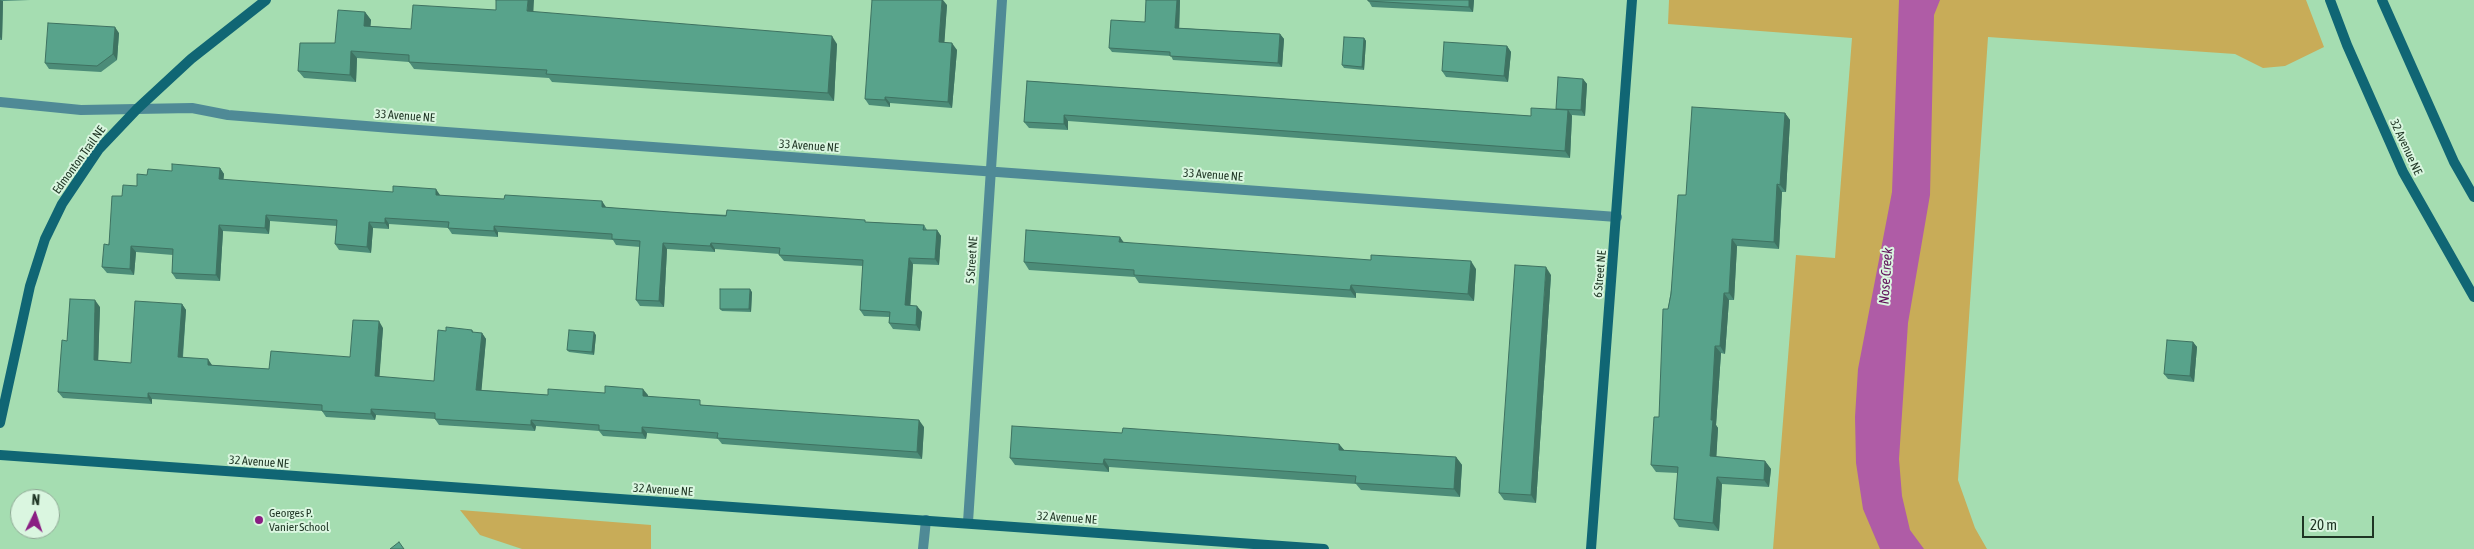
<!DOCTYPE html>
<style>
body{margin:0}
#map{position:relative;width:2474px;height:549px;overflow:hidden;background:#a5ddb1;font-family:"Asap Condensed",sans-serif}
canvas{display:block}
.north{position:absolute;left:10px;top:489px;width:50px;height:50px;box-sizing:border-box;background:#daf6e0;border:1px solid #8fa995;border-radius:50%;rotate:4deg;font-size:14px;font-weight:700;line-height:20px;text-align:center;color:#1f3524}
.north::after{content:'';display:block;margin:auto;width:18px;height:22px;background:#8a1e83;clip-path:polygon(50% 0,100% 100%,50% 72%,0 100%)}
.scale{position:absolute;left:2302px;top:516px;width:72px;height:22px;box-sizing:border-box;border:2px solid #1f3524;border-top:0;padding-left:6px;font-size:15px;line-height:18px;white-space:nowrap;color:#1f3524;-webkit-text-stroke:4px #daf6e0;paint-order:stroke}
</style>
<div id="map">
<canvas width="2474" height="549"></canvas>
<div class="north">N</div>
<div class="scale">20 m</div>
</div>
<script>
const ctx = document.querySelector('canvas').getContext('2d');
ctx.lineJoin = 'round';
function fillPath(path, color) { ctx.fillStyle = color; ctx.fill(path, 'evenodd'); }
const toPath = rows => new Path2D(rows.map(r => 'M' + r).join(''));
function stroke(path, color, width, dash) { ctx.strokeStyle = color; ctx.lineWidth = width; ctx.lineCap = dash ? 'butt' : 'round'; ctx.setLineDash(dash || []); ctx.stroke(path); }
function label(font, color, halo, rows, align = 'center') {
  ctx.font = font + ' "Asap Condensed",sans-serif'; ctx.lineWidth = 4; ctx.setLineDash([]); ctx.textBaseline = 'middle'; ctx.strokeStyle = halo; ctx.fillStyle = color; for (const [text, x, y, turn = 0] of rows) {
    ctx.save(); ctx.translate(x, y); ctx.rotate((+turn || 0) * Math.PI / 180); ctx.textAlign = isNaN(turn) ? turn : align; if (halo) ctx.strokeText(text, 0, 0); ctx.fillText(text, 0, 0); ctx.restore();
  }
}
fillPath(toPath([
 [1669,0,2306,0,2324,47,2285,66,2263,68,2235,54,1988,37,1958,480,1975,528,1987,549,1773,549,1796,255,1835,258,1852,38,1668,24],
 [460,510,651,525,651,549,522,549,480,535]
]), '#c8ac58');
fillPath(toPath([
 [1899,0,1940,0,1934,15,1930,195,1908,323,1899,459,1902,496,1910,530,1924,549,1880,549,1863,509,1856,463,1855,417,1858,369,1892,192]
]), '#af5ca6');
stroke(toPath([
 [0,102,81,110,192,108,228,115,391,128,1617,217],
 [968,522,1002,0],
 [923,549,926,520]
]), '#4f8a96', 10);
stroke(toPath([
 [2330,0,2347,45,2403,172,2474,297],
 [2382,0,2454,162,2474,197],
 [0,423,30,286,45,239,62,204,99,149,137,109,191,59,266,0],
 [0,455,1324,549],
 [1591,549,1632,0]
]), '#106674', 10);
fillPath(toPath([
 [0,0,30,0,3,1,2,40,0,40],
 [1146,0,1180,0,1179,28,1280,34,1284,39,1282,67,1173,60,1171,56,1112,52,1109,48,1145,22],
 [1368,0,1474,0,1473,12,1372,7],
 [947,5,944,42,957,50,952,108,890,103,890,107,869,105,865,99],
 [496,10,533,12,837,44,834,101,596,85,552,82,549,78,414,69,409,62,357,58,356,82,304,78,298,71,335,43,365,12,371,20,370,26,411,29],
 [119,33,117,60,101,72,49,69,45,63],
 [1364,38,1366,41,1364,70,1344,68,1342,65],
 [1507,46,1511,52,1508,82,1446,77,1442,71],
 [1583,79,1587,84,1585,116,1572,115,1570,158,1068,121,1068,130,1029,128,1024,122,1027,81,1531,116,1556,109],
 [1785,113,1790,120,1786,192,1782,192,1779,249,1737,246,1734,300,1729,300,1725,354,1721,353,1716,425,1718,428,1716,457,1765,461,1771,469,1769,487,1722,484,1719,531,1679,527,1674,519,1678,473,1656,472,1651,465,1659,417,1668,309,1686,195],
 [220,168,224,174,223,180,670,212,924,225,927,230,937,230,941,236,939,265,913,264,910,305,922,312,920,331,893,329,889,323,889,317,864,316,860,310,863,266,784,261,779,255,780,254,715,249,715,252,667,249,664,307,640,306,636,300,640,247,616,245,613,240,498,232,498,237,452,234,448,228,389,224,389,229,373,228,371,253,339,250,335,244,337,226,270,221,269,234,223,231,220,281,176,279,172,273,173,255,136,252,134,275,107,273,102,267,122,196,137,186,147,175,172,171],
 [1124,243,1476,269,1474,301,1356,293,1356,298,1139,283,1135,277,1029,270,1024,262],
 [1551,275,1536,503,1504,500,1499,493],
 [752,292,751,312,722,311,720,309],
 [182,304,186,310,183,357,212,365,269,369,350,357,383,328,379,377,434,381,446,331,472,330,474,333,482,333,486,339,481,390,548,395,648,395,648,396,703,405,924,427,922,459,722,444,718,439,647,433,646,439,603,436,599,431,536,426,535,431,439,425,435,419,376,415,375,420,326,417,322,411,152,399,152,404,63,398,58,392,67,341,100,307,98,360,131,363],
 [596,335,594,355,569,352,567,350],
 [2193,342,2197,347,2194,382,2168,379,2164,374],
 [1122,433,1339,444,1344,450,1456,457,1462,465,1460,497,1361,490,1356,484,1109,467,1109,472,1015,465,1010,458]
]), '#4c8c78');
fillPath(toPath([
 [0,0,3,1,2,40,0,37],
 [528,0,534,0,533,19,527,11],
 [942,0,943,0,947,5,944,49,939,42],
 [1177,0,1180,0,1179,33,1175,28],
 [1469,0,1474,0,1473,12,1469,7],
 [365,12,371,20,370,33,364,26],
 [115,27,119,33,117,60,113,54],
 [1280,34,1284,39,1282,67,1278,63],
 [832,36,837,44,834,101,828,93],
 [1364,38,1366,41,1364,70,1362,67],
 [952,43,957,50,952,108,948,102],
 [1507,46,1511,52,1508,82,1504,76],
 [351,51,357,58,356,82,350,75],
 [1583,79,1587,84,1585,116,1581,110],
 [885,97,890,103,890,107,885,100],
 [1568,110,1572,116,1570,158,1565,151],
 [1785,113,1790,120,1786,192,1780,185],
 [1064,115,1068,121,1068,130,1064,124],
 [220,168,224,174,223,185,219,179],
 [1777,184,1782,192,1779,249,1774,242],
 [436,189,440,195,436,195],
 [602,201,606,207,602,207],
 [266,215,270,221,269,234,265,228],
 [385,218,389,224,389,229,385,223],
 [369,222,373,228,371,253,367,247],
 [219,225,223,231,220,281,216,275],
 [494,226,498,232,498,237,494,231],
 [937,230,941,236,939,265,935,259],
 [1120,237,1125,244,1119,242],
 [1732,239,1737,246,1734,300,1729,293],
 [663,243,667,249,664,307,659,301],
 [711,243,715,249,715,252,710,246],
 [131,246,136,252,134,275,130,269],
 [909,258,913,264,910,311,905,305],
 [1471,261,1476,269,1474,301,1468,294],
 [1546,267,1551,275,1536,503,1531,495],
 [1351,285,1356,293,1356,298,1350,290],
 [750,289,752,292,751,312,749,309],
 [1724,293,1729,300,1725,354,1720,346],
 [95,300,100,307,98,366,94,360],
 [182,304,186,310,182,363,178,357],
 [917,306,922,312,920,331,916,325],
 [379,321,383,328,379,383,375,376],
 [594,332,596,335,594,355,592,352],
 [482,333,486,339,481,396,476,390],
 [2193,342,2197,347,2194,382,2190,376],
 [1715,346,1721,353,1716,425,1718,428,1716,464,1710,456,1711,420],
 [208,359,212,365,208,365],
 [643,389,648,395,647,402,643,396],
 [148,393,152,399,152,404,148,398],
 [371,409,376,415,375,420,371,414],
 [531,420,536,426,535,431,531,425],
 [919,420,924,427,922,459,917,452],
 [642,427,647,433,646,439,642,433],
 [1339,444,1345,451,1339,450],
 [1456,457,1462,465,1460,497,1454,489],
 [1104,459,1109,467,1109,472,1103,464],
 [1765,461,1771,469,1769,487,1764,480],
 [1717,477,1722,484,1719,531,1713,523]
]), '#3e7261');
const building = toPath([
 [496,0,528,0,527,11,832,36,828,93,590,77,546,74,547,70,409,62,409,55,351,51,350,75,298,71,300,43,335,43,338,10,365,12,364,26,411,29,413,5,496,10,496,0],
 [872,0,942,0,939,42,952,43,948,102,885,97,885,100,865,99,872,0],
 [1146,0,1177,0,1175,28,1280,34,1278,63,1170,56,1170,52,1109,48,1111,20,1145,22,1146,0],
 [1368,0,1469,0,1469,7,1368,1,1368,0],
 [48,23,115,27,113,54,97,66,45,63,48,23],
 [1344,37,1364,38,1362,67,1342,65,1344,37],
 [1444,42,1507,46,1504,76,1442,71,1444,42],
 [1558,77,1583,79,1581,110,1556,109,1558,77],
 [1027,81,1531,116,1531,108,1568,110,1565,151,1064,115,1064,124,1024,122,1027,81],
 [1692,107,1785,113,1780,185,1777,184,1774,242,1732,239,1729,293,1724,293,1720,346,1715,346,1711,420,1713,420,1710,456,1765,461,1764,480,1717,477,1713,523,1674,519,1678,467,1651,465,1654,417,1659,417,1663,309,1668,309,1671,294,1678,195,1686,195,1692,107],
 [172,164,220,168,219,179,393,192,393,186,436,189,436,195,504,199,505,195,602,201,602,207,670,212,726,216,727,210,865,220,865,222,924,225,923,230,937,230,935,259,909,258,905,305,917,306,916,325,889,323,890,312,860,310,863,260,779,255,780,248,711,243,710,246,663,243,659,301,636,300,640,241,612,239,612,234,494,226,494,231,448,228,449,222,385,218,385,223,369,222,367,247,335,244,337,220,266,215,265,228,219,225,216,275,172,273,173,249,131,246,130,269,102,267,104,244,109,245,112,196,122,196,123,185,137,186,137,174,147,175,148,169,172,171,172,164],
 [1026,230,1120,237,1119,242,1371,260,1371,255,1471,261,1468,294,1351,285,1350,290,1134,275,1134,270,1024,262,1026,230],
 [1515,265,1546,267,1531,495,1499,493,1515,265],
 [720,289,750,289,749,309,720,309,720,289],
 [70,299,95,300,94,360,131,363,135,301,182,304,178,357,208,359,208,365,269,369,271,351,350,357,353,320,379,321,375,376,434,381,438,330,446,331,446,327,472,330,472,332,482,333,476,390,548,395,548,389,605,393,605,386,643,389,643,396,700,400,700,405,919,420,917,452,717,438,718,433,642,427,642,433,599,430,599,425,531,420,531,425,435,419,435,413,371,409,371,414,322,411,322,405,148,393,148,398,58,392,62,340,67,341,70,299],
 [569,330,594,332,592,352,567,350,569,330],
 [2167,340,2193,342,2190,376,2164,374,2167,340],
 [1012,426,1122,433,1123,428,1221,435,1339,444,1339,450,1456,457,1454,489,1355,483,1356,476,1104,459,1103,464,1010,458,1012,426],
 [399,542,404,549,390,549,399,542]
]);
fillPath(building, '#58a38b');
stroke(building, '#3e7261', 1);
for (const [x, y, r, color] of [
 [259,520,5,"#8a1e83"]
]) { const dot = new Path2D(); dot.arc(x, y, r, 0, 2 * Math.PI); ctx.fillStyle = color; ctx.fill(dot); stroke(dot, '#daf6e0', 2); }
label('12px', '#1f3524', '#daf6e0', [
 ["33 Avenue NE",405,116,4],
 ["33 Avenue NE",809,146,4],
 ["32 Avenue NE",2406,147,65],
 ["Edmonton Trail NE",79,160,-54],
 ["33 Avenue NE",1213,175,4],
 ["5 Street NE",972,260,-86],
 ["6 Street NE",1600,274,-85],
 ["32 Avenue NE",259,462,4],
 ["32 Avenue NE",663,490,4],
 ["32 Avenue NE",1067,518,4]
]);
label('12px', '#1f3524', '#daf6e0', [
 ["Georges P.",269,513],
 ["Vanier School",269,527]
], 'left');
label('italic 14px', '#5f1159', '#daf6e0', [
 ["Nose Creek",1886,276,-86]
]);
</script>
